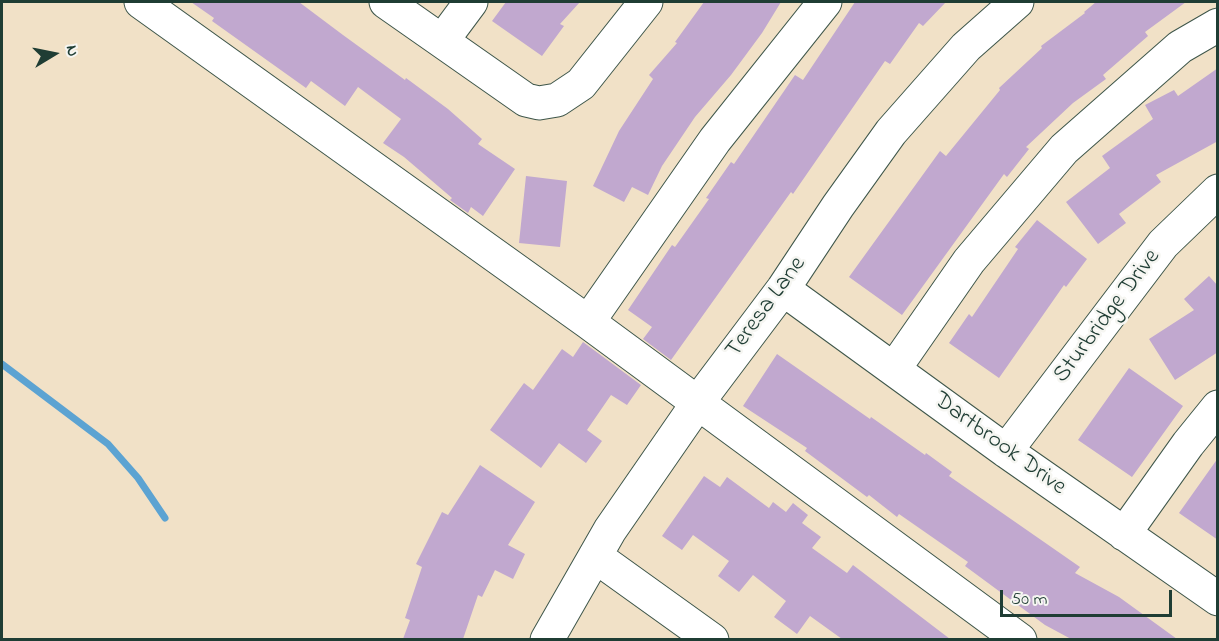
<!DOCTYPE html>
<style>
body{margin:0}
#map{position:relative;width:1219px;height:641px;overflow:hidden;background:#f1e1c7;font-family:"Indie Flower",sans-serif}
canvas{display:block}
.frame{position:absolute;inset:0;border:3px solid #1f3d34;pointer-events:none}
.north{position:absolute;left:24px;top:24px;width:60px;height:60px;-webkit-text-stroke:4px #f6f6f2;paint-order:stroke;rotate:80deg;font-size:16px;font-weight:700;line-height:24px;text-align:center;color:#1f3d34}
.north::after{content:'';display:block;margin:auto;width:21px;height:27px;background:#1f3d34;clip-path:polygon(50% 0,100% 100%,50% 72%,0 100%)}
.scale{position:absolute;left:1000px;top:590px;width:172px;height:27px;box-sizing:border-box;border:3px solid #1f3d34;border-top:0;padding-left:8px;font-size:18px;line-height:21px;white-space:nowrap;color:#1f3d34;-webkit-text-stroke:4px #f6f6f2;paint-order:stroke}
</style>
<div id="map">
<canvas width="1219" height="641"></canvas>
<div class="frame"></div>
<div class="north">N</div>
<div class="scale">50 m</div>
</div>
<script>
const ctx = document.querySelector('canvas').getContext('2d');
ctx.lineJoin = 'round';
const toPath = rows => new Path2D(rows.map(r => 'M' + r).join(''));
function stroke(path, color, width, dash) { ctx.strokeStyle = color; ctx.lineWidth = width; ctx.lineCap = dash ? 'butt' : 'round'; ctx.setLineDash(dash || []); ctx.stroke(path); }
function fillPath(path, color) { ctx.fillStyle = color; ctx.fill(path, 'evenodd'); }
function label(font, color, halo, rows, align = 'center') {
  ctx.font = font + ' "Indie Flower",sans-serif'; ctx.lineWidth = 5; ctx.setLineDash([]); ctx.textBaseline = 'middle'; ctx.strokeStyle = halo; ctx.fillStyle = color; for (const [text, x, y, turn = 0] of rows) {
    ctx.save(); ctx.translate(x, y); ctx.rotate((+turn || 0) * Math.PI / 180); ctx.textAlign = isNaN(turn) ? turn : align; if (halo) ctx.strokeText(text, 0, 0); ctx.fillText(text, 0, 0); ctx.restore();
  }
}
stroke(toPath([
 [2,364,108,444,138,478,165,518]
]), '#5ca3d2', 7);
fillPath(toPath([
 [191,2,299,2,343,35,405,80,406,78,448,109,482,139,478,144,515,169,483,216,471,207,468,213,450,200,452,198,404,157,383,143,401,119,358,87,345,106,311,81,306,88,212,21,214,18],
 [506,2,580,2,560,24,564,26,542,56,492,21],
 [704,2,781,2,762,33,731,75,695,117,662,166,648,195,632,187,624,202,593,186,619,131,653,79,649,75,677,43,675,42],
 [855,2,946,2,923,26,919,23,890,64,885,61,793,194,791,192,671,360,643,339,652,327,628,310,672,245,675,247,709,199,706,198,731,162,734,164,795,75,803,80],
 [1096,2,1186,2,1145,32,1148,36,1103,75,1106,79,1073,103,1026,147,1029,149,1007,177,1004,174,902,315,849,277,940,151,946,156,1000,90,999,88,1042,48,1041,46,1085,13,1084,12],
 [1218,68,1218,141,1156,175,1161,182,1119,214,1126,223,1098,244,1066,202,1110,168,1102,156,1153,119,1145,105,1174,90,1178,96],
 [526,176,567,181,560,247,519,243],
 [1037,220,1087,259,1066,287,1064,285,999,378,949,343,969,314,972,317,1018,249,1015,247],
 [1209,276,1218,286,1218,352,1175,380,1149,339,1194,310,1184,299],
 [583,342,641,385,627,405,611,395,587,430,602,441,586,463,559,443,541,468,490,430,524,383,533,390,562,349,573,357],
 [777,354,870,419,871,417,925,455,926,453,952,472,949,476,1080,567,1075,573,1119,597,1177,639,1071,639,1045,625,965,566,968,562,899,514,897,517,869,495,867,497,805,451,807,448,743,406],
 [1129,368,1183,406,1132,477,1078,440],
 [1218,458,1218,540,1179,513],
 [480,465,535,502,508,545,525,554,513,579,495,570,482,597,478,595,463,639,403,639,410,620,405,618,422,567,416,564,442,512,448,515],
 [704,476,720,487,727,477,769,508,773,502,786,512,793,503,808,515,802,523,821,537,812,548,847,573,853,565,950,639,842,639,810,616,797,634,774,617,786,601,753,575,739,592,718,576,729,561,693,535,682,550,662,536]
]), '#c1a8cf');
const minor = toPath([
 [141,2,588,322,1020,640],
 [386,2,526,100,539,103,557,100,581,84,646,2],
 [442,41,471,2],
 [783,289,1006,451,1218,599],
 [588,322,715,140,825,2],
 [894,369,969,261,1064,149,1180,47,1218,25],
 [1006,451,1163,244,1218,191],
 [1124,534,1188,444,1218,407],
 [595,556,712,640],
 [547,640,610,530,704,394,783,289,838,206,891,132,966,47,1017,2]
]);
stroke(minor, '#3e564a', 35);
stroke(minor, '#fff', 33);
label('24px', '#1f3d34', '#f6f6f2', [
 ["Teresa Lane",767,308,-54],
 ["Sturbridge Drive",1108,317,-53],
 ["Dartbrook Drive",999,445,36]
]);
</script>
